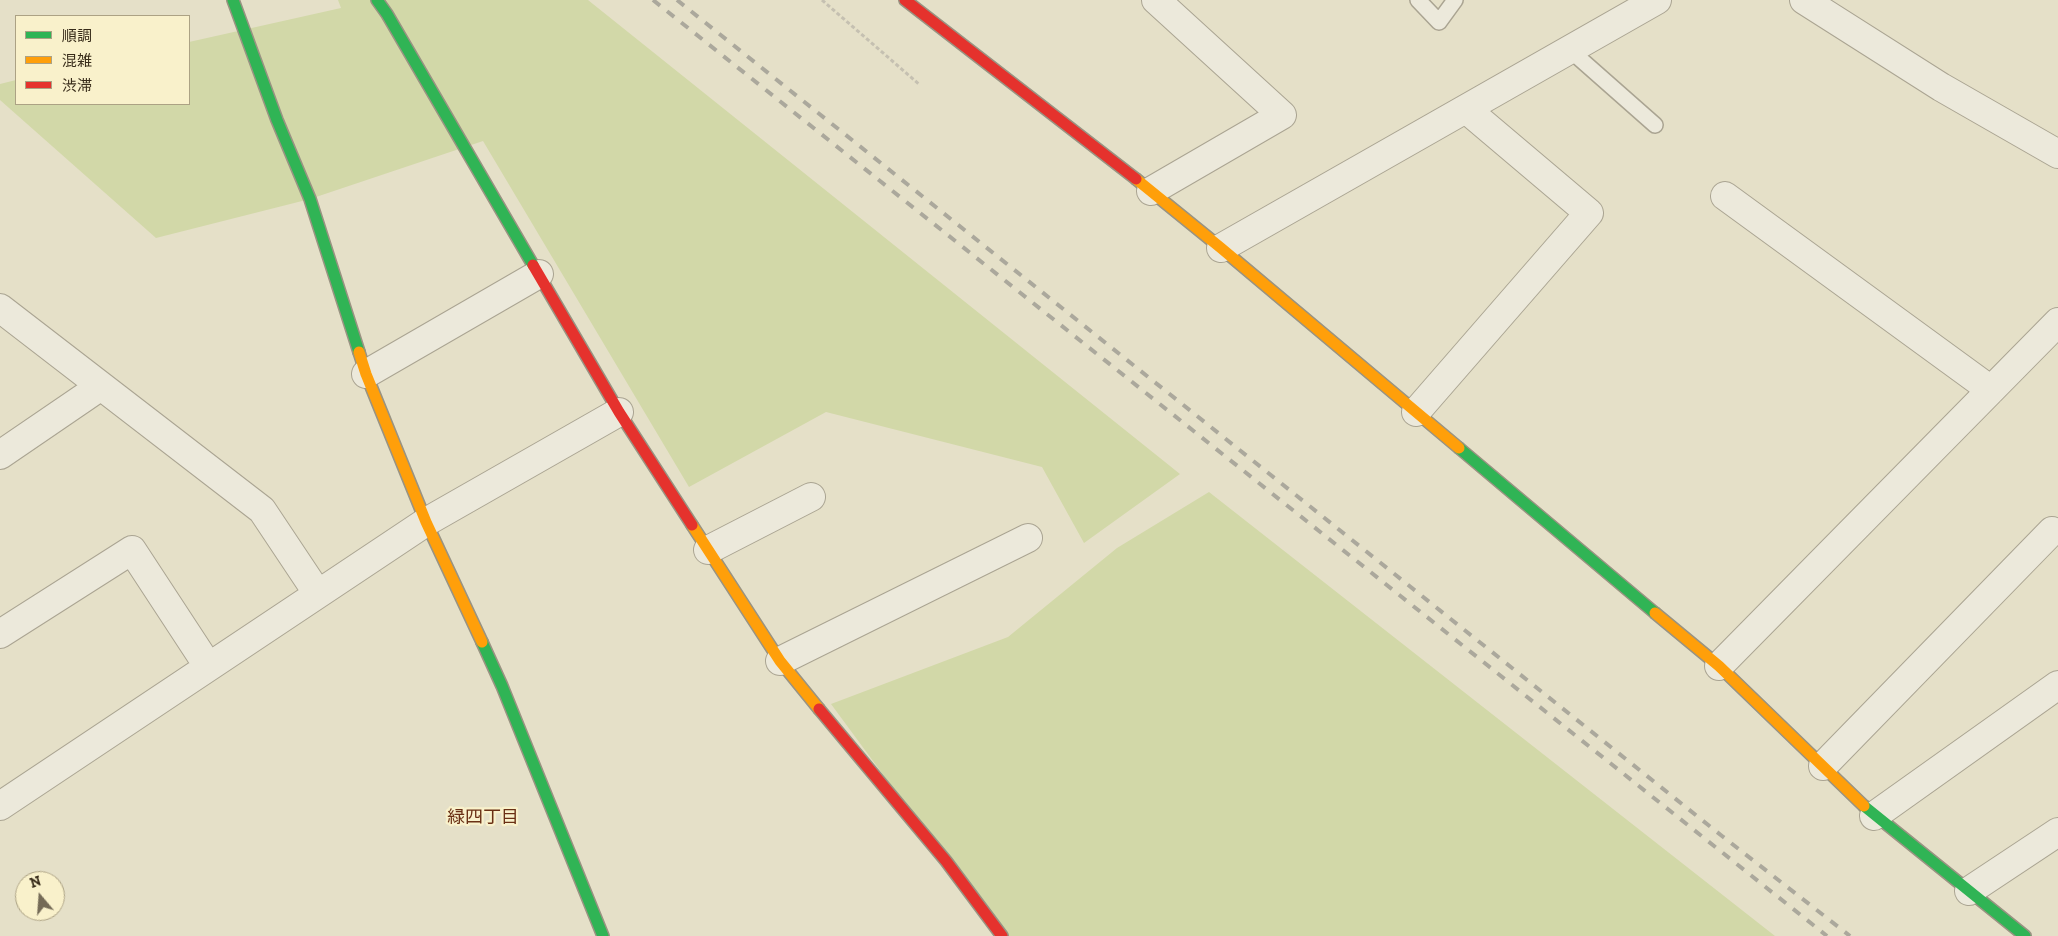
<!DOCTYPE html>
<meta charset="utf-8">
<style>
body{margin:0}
#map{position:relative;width:2058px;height:936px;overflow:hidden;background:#e5e0c8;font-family:"Zilla Slab","Noto Sans JP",serif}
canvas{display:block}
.legend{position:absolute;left:15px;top:15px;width:175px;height:90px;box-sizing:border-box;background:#f9f1cb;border:1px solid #aca284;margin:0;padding:6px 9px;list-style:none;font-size:15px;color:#382c1a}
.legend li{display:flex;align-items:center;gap:10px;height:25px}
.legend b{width:25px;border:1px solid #aca284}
.north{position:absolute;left:15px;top:871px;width:50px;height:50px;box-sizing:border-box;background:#f9f1cb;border:1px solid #aca284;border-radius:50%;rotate:342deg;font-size:14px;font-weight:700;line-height:20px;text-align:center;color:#382c1a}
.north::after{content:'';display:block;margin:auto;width:18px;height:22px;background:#756b57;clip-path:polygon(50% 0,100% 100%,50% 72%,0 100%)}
</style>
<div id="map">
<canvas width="2058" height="936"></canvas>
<ul class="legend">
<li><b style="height:6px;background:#30b455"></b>順調</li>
<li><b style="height:6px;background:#ff9f0a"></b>混雑</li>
<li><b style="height:6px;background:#e5322d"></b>渋滞</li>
</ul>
<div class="north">N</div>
</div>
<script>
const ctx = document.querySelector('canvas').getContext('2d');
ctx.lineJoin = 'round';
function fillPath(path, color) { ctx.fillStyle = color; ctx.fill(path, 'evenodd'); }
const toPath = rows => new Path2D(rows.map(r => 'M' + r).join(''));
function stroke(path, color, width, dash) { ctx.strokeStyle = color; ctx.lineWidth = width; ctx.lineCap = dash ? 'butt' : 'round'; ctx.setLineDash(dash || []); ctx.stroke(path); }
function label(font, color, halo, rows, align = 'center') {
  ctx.font = font + ' "Zilla Slab","Noto Sans JP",serif'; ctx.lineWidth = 4.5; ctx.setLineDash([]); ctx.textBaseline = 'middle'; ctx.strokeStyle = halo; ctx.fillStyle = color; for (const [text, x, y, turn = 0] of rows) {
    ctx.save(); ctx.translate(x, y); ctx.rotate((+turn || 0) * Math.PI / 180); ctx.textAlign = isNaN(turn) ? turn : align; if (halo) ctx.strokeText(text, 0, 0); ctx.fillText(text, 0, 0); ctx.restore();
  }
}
fillPath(toPath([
 [338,0,588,0,1180,474,1084,543,1042,467,826,412,689,487,483,141,310,199,156,238,0,100,0,84,16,80,16,104,189,104,189,42,341,8],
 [1209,492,1775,936,1002,936,831,704,1008,637,1117,548]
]), '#d2d8a8');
const lane = toPath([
 [1418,0,1439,22,1455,0],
 [1570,50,1655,125]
]);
const street = toPath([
 [1804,0,1941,87,2058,154],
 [1151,191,1282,115,1156,0],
 [1725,196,1991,390],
 [1221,248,1657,0],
 [0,308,262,510,318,594],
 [366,374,539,274],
 [1416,412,1589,213,1466,109],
 [0,455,101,386],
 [708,550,811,497],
 [0,634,132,550,208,666],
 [780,661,1028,538],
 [1719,666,2058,322],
 [1823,766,2052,531],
 [0,806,426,522,619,412],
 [1874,816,2058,685],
 [1969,891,2058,832]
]);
const fast = toPath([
 [233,0,277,120,310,199,359,352],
 [377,0,387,14,533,265],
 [1459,448,1655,613],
 [482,642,502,686,603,936],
 [1864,806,2025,936]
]);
const slow = toPath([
 [1136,179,1221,248,1459,448],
 [359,352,366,374,426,522,482,642],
 [692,525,780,661,819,709],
 [1655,613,1719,666,1864,806]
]);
const jam = toPath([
 [905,0,1136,179],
 [533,265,619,412,692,525],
 [819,709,946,861,1002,936]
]);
stroke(lane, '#aaa492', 18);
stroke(street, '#aaa492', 30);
stroke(fast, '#999382', 14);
stroke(slow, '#999382', 14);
stroke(jam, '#999382', 14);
stroke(toPath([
 [822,0,920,85]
]), '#c5c0b1', 3, [4, 2.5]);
stroke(lane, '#ece9db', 15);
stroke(street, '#ece9db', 28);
stroke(fast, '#30b455', 11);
stroke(slow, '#ff9f0a', 11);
stroke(jam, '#e5322d', 11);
stroke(toPath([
 [653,0,1827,936],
 [677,0,1722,836,1850,936]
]), '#aba89c', 4, [9, 9]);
label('18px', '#6a3015', '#f9f1cb', [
 ["緑四丁目",483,818]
]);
</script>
